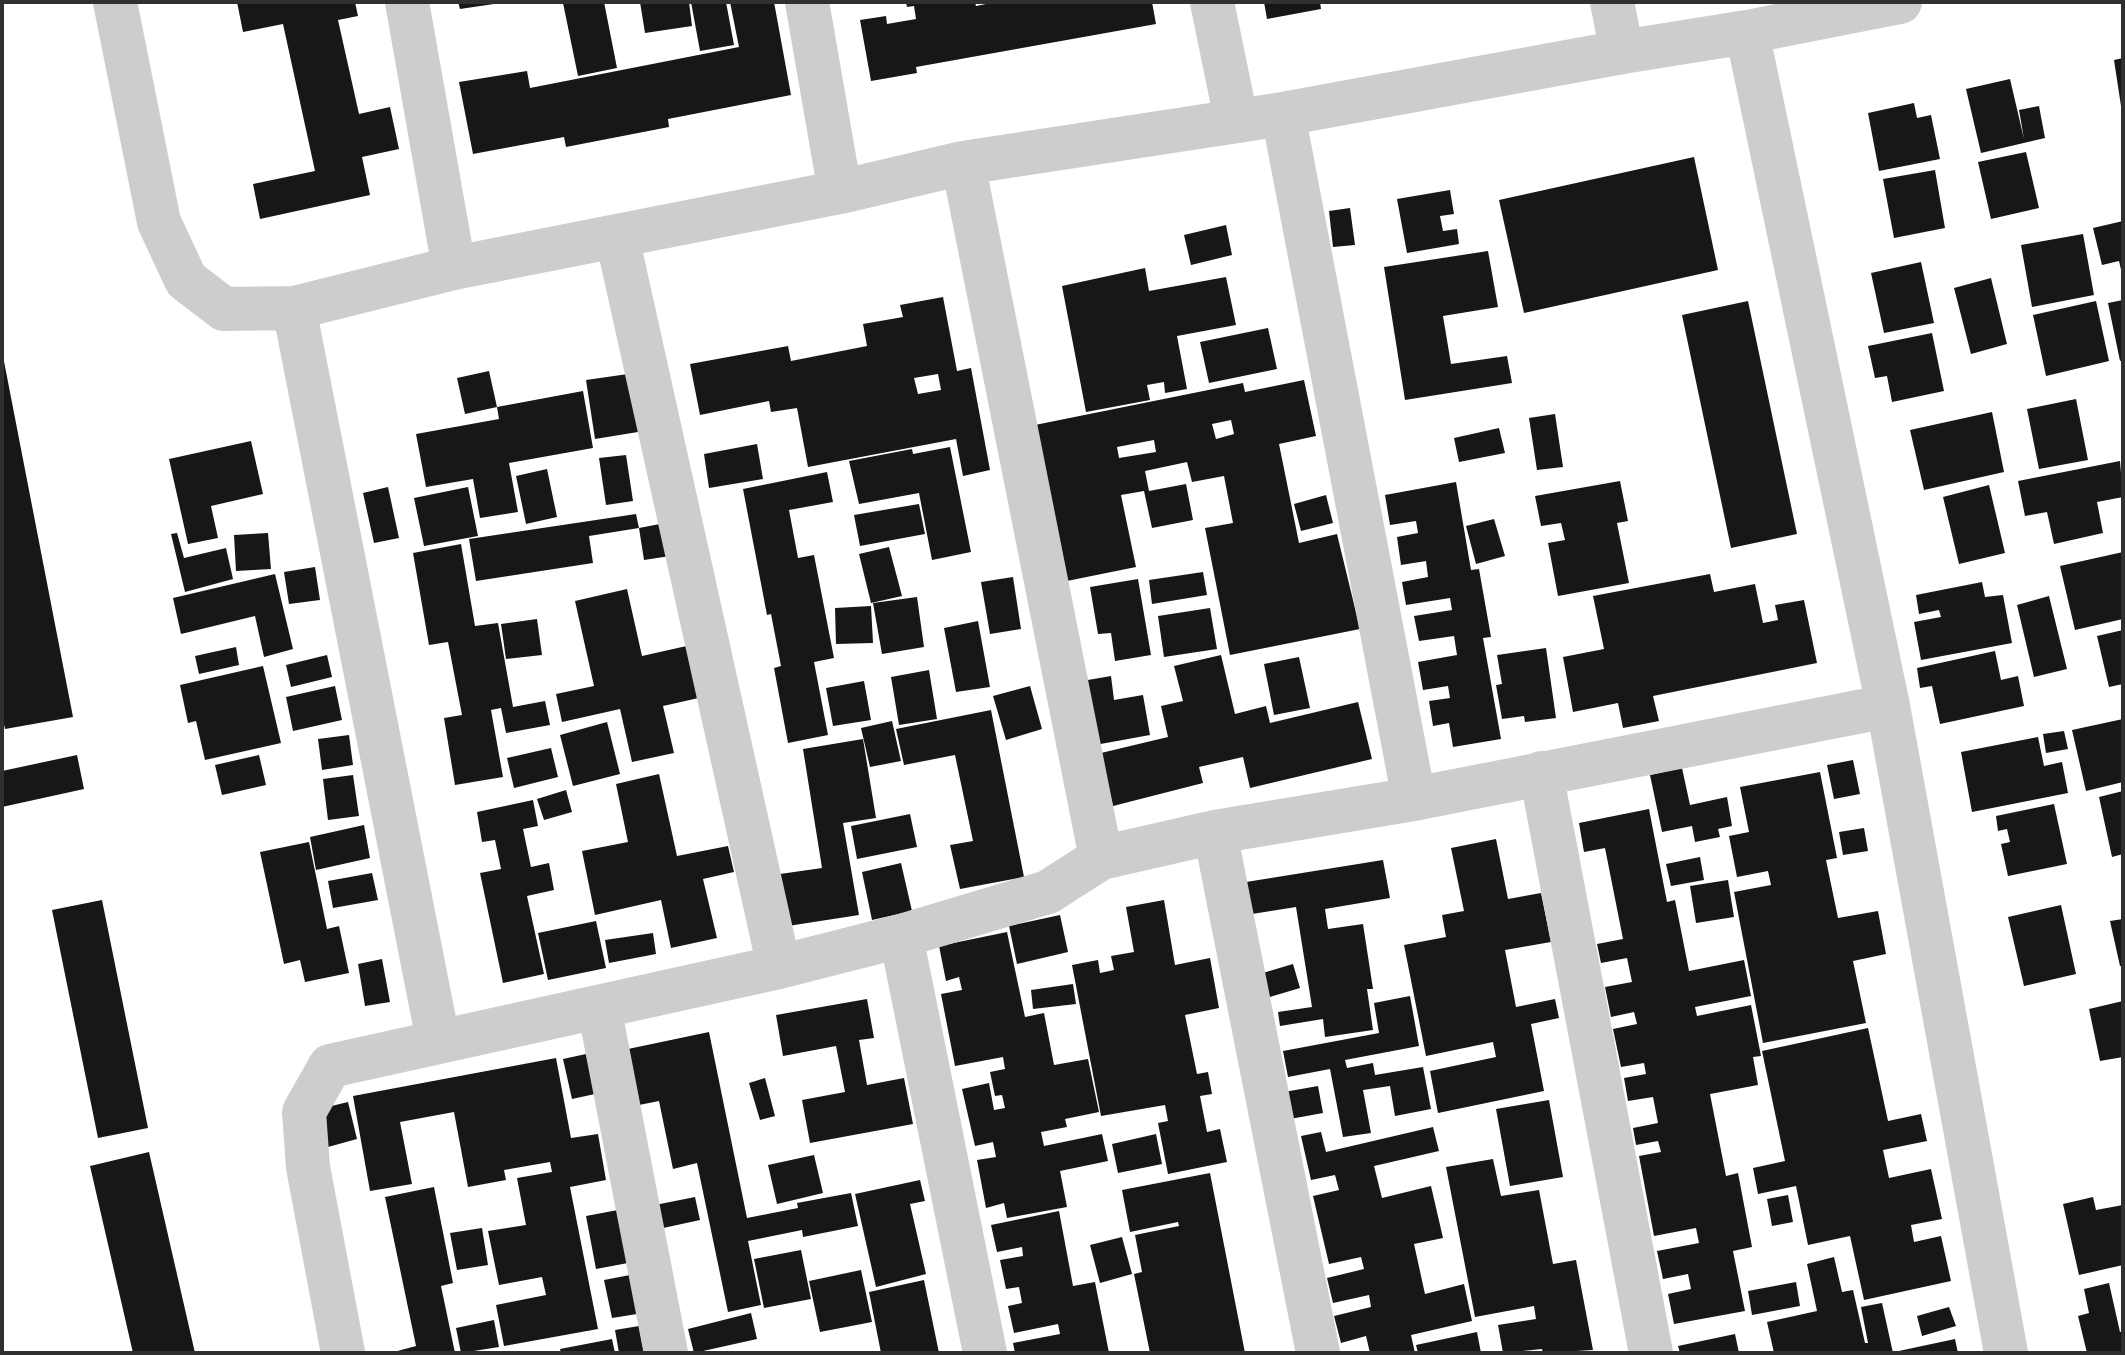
<!DOCTYPE html>
<style>
body{margin:0}
#map{position:relative;width:2125px;height:1355px;overflow:hidden;background:#fff;font-family:Signika,sans-serif}
canvas{display:block}
.frame{position:absolute;inset:0;border:4px solid #303030;pointer-events:none}
</style>
<div id="map">
<canvas width="2125" height="1355"></canvas>
<div class="frame"></div>
</div>
<script>
const ctx = document.querySelector('canvas').getContext('2d');
ctx.lineJoin = 'round';
function fillPath(path, color) { ctx.fillStyle = color; ctx.fill(path, 'evenodd'); }
const toPath = rows => new Path2D(rows.map(r => 'M' + r).join(''));
function stroke(path, color, width, dash) { ctx.strokeStyle = color; ctx.lineWidth = width; ctx.lineCap = dash ? 'butt' : 'round'; ctx.setLineDash(dash || []); ctx.stroke(path); }
fillPath(toPath([
 [237,2,355,2,358,16,338,20,359,114,390,107,399,149,362,157,370,195,260,219,253,184,315,171,283,24,243,32],
 [458,2,494,2,494,4,460,9],
 [570,2,604,2,617,68,578,76,563,3],
 [640,2,689,2,692,26,645,33],
 [691,2,726,2,734,45,700,51],
 [730,2,774,2,791,95,668,119,669,127,566,147,564,137,473,154,459,82,527,71,530,88,739,47],
 [906,2,975,2,976,6,996,2,1152,2,1156,24,916,67,917,73,871,81,860,20,886,16,887,24,916,19,914,6,907,7],
 [1264,2,1320,2,1321,9,1267,19],
 [2123,58,2123,106,2121,106,2114,60],
 [2010,79,2024,139,2019,110,2039,106,2045,138,1981,153,1966,89],
 [1914,103,1917,118,1931,115,1940,159,1879,171,1868,113],
 [2026,152,2039,208,1991,219,1978,162],
 [1694,157,1718,270,1524,313,1499,200],
 [1935,170,1945,228,1894,238,1883,179],
 [1450,190,1454,214,1440,216,1443,231,1457,229,1459,244,1407,253,1397,199],
 [1350,208,1355,245,1333,247,1329,211],
 [2123,221,2123,274,2122,274,2119,261,2102,265,2093,228],
 [1226,225,1232,255,1191,265,1184,235],
 [2083,234,2094,295,2032,307,2021,245],
 [1488,251,1498,307,1443,316,1451,364,1507,356,1512,383,1405,400,1384,267],
 [1921,262,1934,323,1884,333,1871,273],
 [1145,268,1149,291,1226,277,1236,325,1177,336,1187,389,1165,393,1164,382,1147,385,1150,400,1086,412,1062,286],
 [1991,278,2007,344,1971,354,1954,288],
 [943,297,957,371,971,368,990,470,963,476,956,439,808,467,797,408,771,412,769,401,700,415,690,364,788,346,791,361,867,346,863,324,903,317,900,305],
 [938,374,941,390,918,394,914,378],
 [2123,300,2123,360,2120,361,2108,303],
 [1748,301,1797,534,1731,548,1682,315],
 [2096,301,2109,361,2046,376,2033,315],
 [1268,328,1277,369,1209,383,1200,342],
 [1932,333,1944,391,1892,402,1887,376,1875,378,1868,346],
 [2,351,73,717,5,729,2,716],
 [489,371,497,407,583,391,593,448,509,463,518,512,480,518,473,479,426,487,416,434,499,419,497,407,465,414,457,378],
 [635,373,644,431,595,439,586,380],
 [1304,380,1316,436,1279,444,1299,543,1337,534,1360,629,1230,655,1205,528,1233,523,1224,476,1192,482,1187,462,1145,471,1149,491,1186,484,1193,520,1152,528,1144,491,1121,495,1136,567,1062,582,1030,426,1243,383,1245,392],
 [1231,420,1234,434,1216,439,1212,424],
 [1154,440,1156,452,1119,458,1117,447],
 [2076,399,2088,460,2039,469,2027,409],
 [1992,412,2004,472,1924,490,1910,430],
 [1555,414,1563,467,1537,470,1529,418],
 [1499,428,1505,453,1459,462,1454,438],
 [251,441,263,494,211,506,218,538,188,544,169,459],
 [757,444,763,479,709,488,704,454],
 [950,447,971,552,932,560,919,493,859,504,849,461,912,449,913,454],
 [626,455,633,501,606,505,599,458],
 [2120,461,2123,497,2097,502,2103,533,2054,544,2047,512,2025,516,2018,481],
 [547,469,557,517,526,524,516,476],
 [827,472,833,502,789,510,798,558,814,555,834,658,814,662,828,735,788,743,774,668,781,666,771,614,767,615,743,489],
 [1620,481,1628,521,1617,523,1629,583,1558,596,1548,543,1565,540,1561,523,1541,526,1535,496],
 [1456,482,1471,570,1479,569,1491,637,1483,638,1501,739,1453,747,1449,723,1433,726,1429,701,1450,698,1448,686,1423,690,1418,662,1457,655,1454,636,1419,641,1414,616,1452,610,1450,598,1406,605,1402,582,1428,577,1426,561,1401,565,1397,537,1418,533,1416,521,1390,525,1385,495],
 [1989,485,2005,553,1959,564,1943,497],
 [388,487,399,538,374,543,363,493],
 [468,487,478,536,424,546,414,498],
 [1326,495,1333,523,1301,531,1294,504],
 [919,504,925,534,860,546,854,515],
 [636,514,639,528,589,536,593,563,476,581,469,539],
 [1494,519,1505,556,1476,564,1466,526],
 [665,523,670,556,644,560,639,528],
 [177,533,184,558,226,548,233,579,185,592,171,534],
 [268,533,271,569,236,571,234,535],
 [461,544,475,626,498,623,513,707,545,701,550,725,506,733,501,708,491,710,503,777,455,785,444,718,462,715,448,642,429,645,413,553],
 [889,547,902,596,871,603,859,554],
 [2123,552,2123,619,2075,630,2060,566],
 [315,567,320,600,289,604,284,572],
 [1203,572,1207,595,1152,604,1149,580],
 [275,574,293,649,264,657,255,616,181,634,173,598],
 [1710,574,1714,592,1755,584,1763,623,1778,620,1775,605,1804,600,1817,663,1653,696,1659,721,1623,728,1618,703,1573,712,1563,657,1604,649,1593,596],
 [1013,577,1021,629,990,634,981,582],
 [1138,579,1151,655,1115,661,1111,633,1098,634,1090,587],
 [1982,582,1985,597,2003,595,2012,643,1921,660,1914,622,1941,617,1939,610,1919,614,1916,595],
 [627,589,642,656,691,645,703,697,663,706,674,753,632,762,620,709,562,722,556,694,594,686,575,601],
 [2049,596,2067,669,2034,677,2017,605],
 [917,597,924,647,882,654,873,603],
 [871,606,873,643,836,644,835,608],
 [1210,608,1217,649,1164,657,1158,616],
 [537,619,542,655,506,659,501,624],
 [978,621,990,687,956,692,944,628],
 [2123,630,2123,684,2109,687,2097,636],
 [236,647,239,665,199,674,195,656],
 [1546,648,1556,718,1525,722,1524,716,1502,719,1496,685,1502,684,1497,655],
 [1995,651,2001,680,2018,676,2024,706,1940,724,1932,686,1920,688,1917,668],
 [327,655,332,677,291,687,286,665],
 [1221,655,1235,714,1266,706,1270,723,1358,702,1372,759,1250,788,1243,757,1199,767,1203,783,1113,806,1101,753,1168,737,1161,706,1183,701,1174,666],
 [1299,657,1310,708,1274,715,1264,664],
 [263,666,281,743,205,760,196,721,188,723,180,685],
 [929,670,937,719,899,725,891,677],
 [1111,676,1114,700,1143,695,1150,735,1095,745,1082,681],
 [864,681,871,720,833,726,826,688],
 [335,686,342,720,293,731,286,697],
 [1030,686,1042,729,1006,740,993,696],
 [991,710,1024,877,960,889,950,845,973,841,955,755,904,765,896,729],
 [2123,719,2123,782,2086,791,2072,730],
 [892,721,901,761,870,767,861,728],
 [607,722,620,774,573,786,560,735],
 [2064,731,2068,749,2046,753,2043,734],
 [349,735,353,765,322,770,318,739],
 [2038,737,2044,766,2062,762,2068,793,1972,812,1961,752],
 [863,739,876,818,843,823,859,915,788,926,780,874,822,868,803,749],
 [551,748,558,777,514,788,507,758],
 [77,755,84,789,2,807,2,771],
 [259,755,266,785,222,795,215,765],
 [1853,760,1860,794,1834,799,1827,765],
 [1682,768,1690,805,1727,797,1732,826,1718,829,1720,837,1695,842,1692,826,1662,832,1650,775],
 [1820,772,1837,858,1826,860,1838,918,1878,911,1886,954,1853,961,1866,1023,1763,1043,1734,892,1771,885,1768,871,1737,877,1729,836,1749,832,1740,787],
 [659,774,677,856,728,846,734,872,703,879,717,938,671,948,661,900,595,915,582,851,628,842,616,784],
 [353,775,359,816,328,820,323,779],
 [566,790,572,812,544,820,537,799],
 [2123,791,2123,854,2112,857,2099,797],
 [533,800,538,826,523,829,531,867,549,863,554,890,527,896,544,974,503,983,480,873,501,869,495,840,482,842,477,812],
 [2054,804,2067,864,2008,876,2001,844,2010,842,2007,829,1998,831,1996,816],
 [1649,809,1667,902,1675,900,1689,971,1744,960,1751,996,1695,1007,1697,1016,1751,1005,1761,1056,1753,1057,1758,1085,1710,1094,1726,1176,1738,1173,1752,1247,1733,1251,1745,1311,1674,1324,1668,1294,1691,1289,1688,1274,1663,1279,1657,1251,1699,1243,1696,1228,1654,1236,1639,1156,1661,1152,1658,1141,1636,1145,1633,1128,1658,1123,1653,1097,1628,1101,1624,1078,1646,1074,1644,1063,1621,1067,1613,1029,1637,1024,1634,1012,1611,1017,1605,987,1632,982,1627,958,1601,963,1597,944,1623,939,1605,848,1584,852,1579,823],
 [910,814,917,847,857,859,851,826],
 [364,825,370,858,316,870,310,837],
 [1864,828,1868,851,1843,855,1839,832],
 [1496,839,1508,899,1541,893,1551,942,1505,950,1516,1007,1555,999,1559,1018,1531,1024,1544,1091,1438,1113,1430,1071,1496,1057,1493,1042,1426,1056,1404,945,1446,937,1442,915,1464,911,1451,848],
 [309,842,327,929,339,926,349,973,305,982,300,960,284,964,260,852],
 [1700,857,1704,880,1671,886,1666,864],
 [1383,860,1390,898,1325,909,1328,929,1363,924,1373,989,1367,989,1373,1030,1325,1037,1323,1019,1280,1026,1278,1012,1312,1007,1296,907,1252,914,1246,882],
 [901,863,912,911,872,920,862,872],
 [372,873,378,900,333,908,328,881],
 [1728,880,1734,917,1696,923,1690,886],
 [102,900,148,1128,98,1138,52,910],
 [1164,900,1175,965,1210,958,1219,1008,1185,1015,1197,1074,1208,1072,1212,1094,1200,1096,1207,1132,1220,1129,1227,1162,1168,1174,1158,1123,1168,1121,1165,1105,1101,1116,1072,965,1098,960,1100,973,1114,970,1111,956,1134,952,1126,907],
 [2061,905,2076,974,2024,986,2008,917],
 [1060,915,1068,952,1017,964,1009,926],
 [2123,919,2123,966,2120,966,2110,921],
 [596,921,606,968,548,980,538,933],
 [1007,932,1025,1017,1044,1013,1054,1065,1088,1059,1099,1112,1065,1119,1067,1127,1041,1132,1044,1146,1102,1134,1108,1161,1060,1171,1067,1207,1007,1218,1004,1203,986,1208,977,1160,996,1157,993,1142,975,1146,962,1089,989,1083,994,1110,1005,1108,1002,1095,995,1096,990,1072,1005,1069,1003,1057,955,1066,941,994,962,990,959,977,946,981,939,946],
 [653,933,656,954,609,963,605,940],
 [382,959,390,1002,365,1006,358,964],
 [1293,964,1300,988,1263,999,1256,975],
 [1073,984,1076,1004,1033,1009,1031,990],
 [1410,996,1419,1046,1345,1060,1347,1068,1373,1063,1375,1075,1423,1067,1431,1109,1395,1116,1390,1086,1363,1090,1371,1133,1343,1137,1330,1069,1288,1077,1283,1051,1379,1033,1374,1003],
 [867,999,874,1038,859,1040,867,1085,904,1078,913,1124,810,1143,802,1100,845,1092,836,1046,783,1056,776,1015],
 [2123,1001,2123,1057,2100,1061,2089,1009],
 [1868,1028,1888,1121,1921,1114,1927,1141,1883,1150,1889,1178,1931,1169,1942,1219,1911,1225,1914,1242,1941,1236,1951,1281,1864,1300,1850,1236,1808,1245,1796,1186,1758,1194,1753,1168,1785,1161,1762,1051],
 [709,1032,747,1218,798,1208,797,1203,851,1193,858,1226,803,1237,802,1230,748,1241,761,1305,728,1312,697,1163,673,1169,659,1101,639,1105,628,1049],
 [586,1054,595,1094,572,1099,563,1059],
 [556,1058,571,1138,598,1134,606,1180,570,1187,598,1329,504,1346,496,1305,546,1295,542,1277,499,1285,488,1231,526,1225,517,1178,552,1172,550,1162,504,1170,506,1180,468,1187,454,1112,400,1122,412,1184,370,1191,353,1096],
 [765,1078,775,1116,760,1120,749,1083],
 [1318,1086,1323,1113,1290,1119,1284,1092],
 [1549,1100,1563,1177,1510,1186,1496,1109],
 [348,1102,357,1139,328,1147,319,1109],
 [1433,1127,1439,1151,1374,1166,1382,1198,1431,1186,1443,1238,1414,1244,1425,1294,1464,1284,1472,1321,1411,1335,1415,1353,1370,1353,1366,1336,1341,1343,1334,1316,1371,1307,1369,1295,1333,1303,1327,1278,1364,1269,1361,1257,1329,1264,1313,1196,1339,1190,1335,1175,1311,1180,1301,1136,1321,1132,1326,1152],
 [1156,1134,1162,1164,1118,1173,1112,1144],
 [149,1152,195,1353,133,1353,90,1166],
 [814,1155,823,1193,777,1204,768,1165],
 [1493,1159,1501,1196,1539,1190,1553,1264,1576,1260,1593,1350,1543,1353,1542,1349,1503,1353,1498,1325,1536,1319,1534,1306,1475,1317,1446,1167],
 [1210,1173,1245,1353,1150,1353,1134,1274,1142,1272,1135,1235,1179,1226,1178,1222,1130,1232,1122,1190],
 [920,1180,925,1201,910,1204,926,1274,876,1287,855,1194],
 [434,1187,453,1283,441,1286,455,1353,390,1353,416,1346,385,1197],
 [1788,1195,1793,1222,1772,1226,1767,1199],
 [695,1197,700,1220,654,1230,650,1206],
 [2093,1197,2096,1210,2123,1205,2123,1265,2079,1275,2063,1204],
 [618,1210,628,1263,596,1269,586,1216],
 [1059,1211,1073,1286,1095,1282,1109,1353,1015,1353,1013,1343,1060,1334,1058,1324,1014,1333,1008,1306,1022,1303,1019,1287,1006,1289,1000,1260,1023,1256,1022,1247,997,1252,991,1225],
 [482,1228,488,1265,457,1270,450,1233],
 [1122,1237,1132,1274,1100,1283,1090,1245],
 [801,1250,811,1299,764,1308,754,1259],
 [1834,1257,1842,1292,1853,1290,1865,1343,1868,1343,1861,1307,1882,1303,1893,1353,1774,1353,1767,1322,1817,1311,1807,1264],
 [861,1270,872,1322,820,1332,809,1281],
 [630,1275,637,1314,612,1318,604,1280],
 [924,1280,939,1353,881,1353,869,1292],
 [1796,1282,1800,1306,1752,1315,1748,1291],
 [2109,1283,2120,1332,2123,1331,2123,1353,2087,1353,2078,1316,2089,1313,2084,1289],
 [1949,1307,1956,1326,1922,1336,1917,1316],
 [751,1313,757,1339,694,1353,688,1329],
 [494,1320,499,1347,461,1353,456,1328],
 [639,1326,644,1353,619,1353,615,1330],
 [1477,1332,1481,1353,1418,1353,1416,1345],
 [1735,1334,1739,1353,1680,1353,1678,1346],
 [612,1339,615,1353,561,1353,560,1349],
 [1955,1339,1958,1353,1894,1353,1894,1352]
]), '#171717');
stroke(toPath([
 [115,2,159,222,186,280,224,309,294,308,454,268,840,192,963,163,1283,114,1622,52,1747,32,1900,2],
 [407,2,454,268],
 [807,2,840,192],
 [1212,2,1236,119],
 [1612,2,1622,52],
 [1747,32,1888,706,2006,1353],
 [1283,114,1414,799],
 [963,163,1101,858,1215,832,1414,799,1888,706],
 [617,237,779,967],
 [294,308,438,1040],
 [1541,773,1651,1353],
 [1215,832,1318,1353],
 [901,936,985,1353],
 [599,1007,666,1353],
 [343,1353,308,1167,304,1112,330,1066,779,967,901,936,1048,892,1101,858]
]), '#cdcdcd', 44);
</script>
